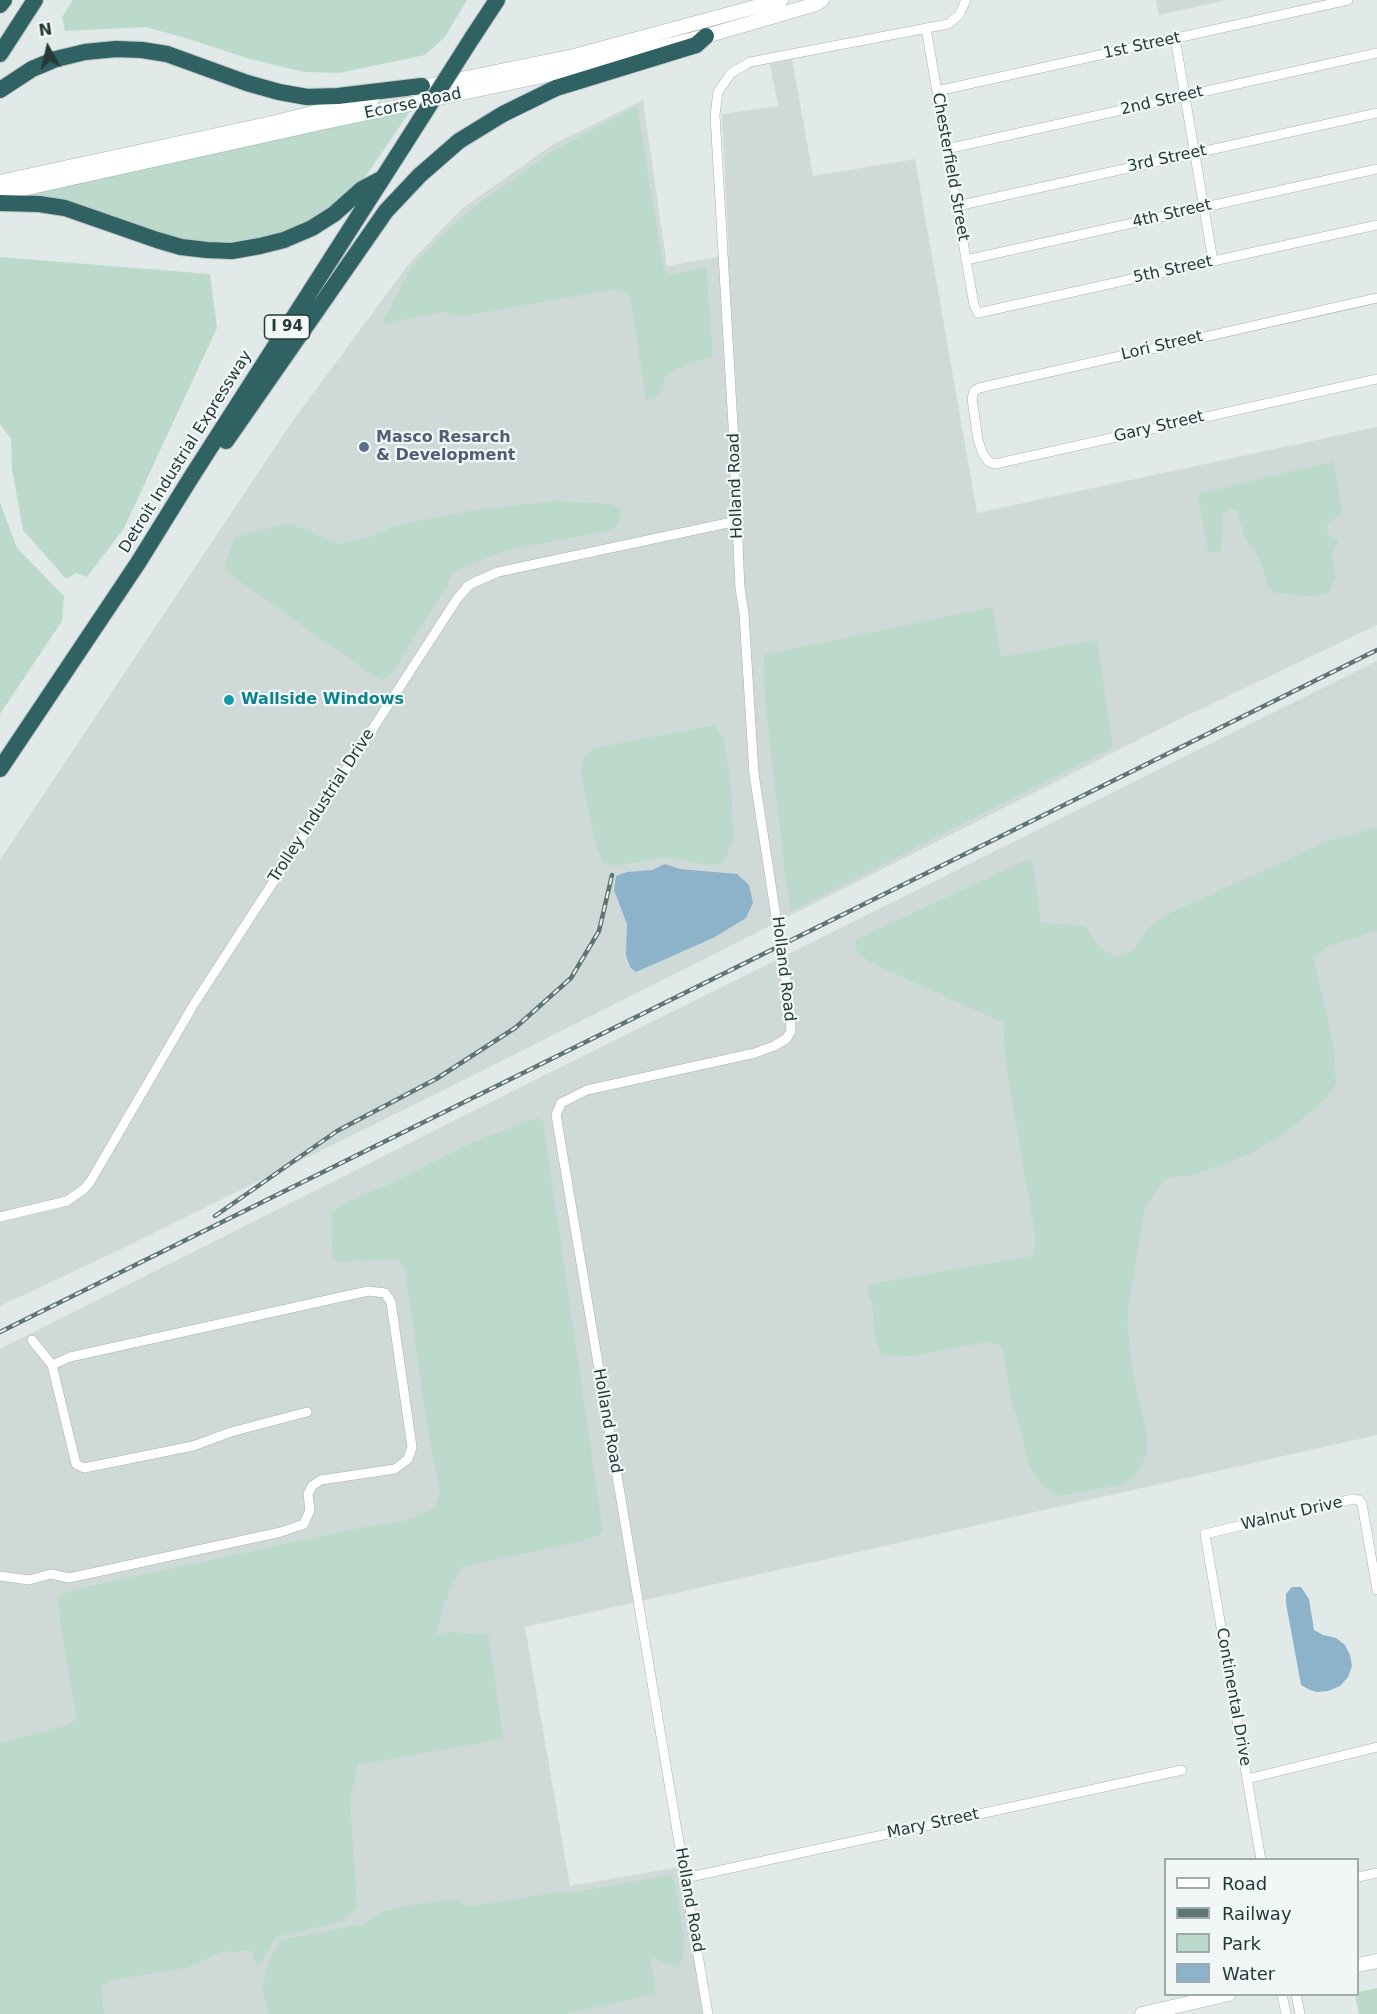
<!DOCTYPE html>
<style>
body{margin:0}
#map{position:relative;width:1377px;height:2014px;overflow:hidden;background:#e1eae8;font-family:"DejaVu Sans",sans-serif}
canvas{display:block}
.legend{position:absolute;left:1164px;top:1858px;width:195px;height:138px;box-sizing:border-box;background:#f1f7f6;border:2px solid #9fabaa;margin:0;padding:8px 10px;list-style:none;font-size:18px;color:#233a39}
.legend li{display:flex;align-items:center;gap:12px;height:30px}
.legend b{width:30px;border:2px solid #9fabaa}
.north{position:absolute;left:18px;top:18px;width:60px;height:60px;-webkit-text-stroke:4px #f1f7f6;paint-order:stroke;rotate:352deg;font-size:16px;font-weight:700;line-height:24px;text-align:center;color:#233a39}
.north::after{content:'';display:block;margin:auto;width:21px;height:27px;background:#233a39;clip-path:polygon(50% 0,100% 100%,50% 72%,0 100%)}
</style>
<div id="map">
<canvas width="1377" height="2014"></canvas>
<ul class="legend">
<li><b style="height:8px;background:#fff"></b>Road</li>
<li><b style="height:8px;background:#5d7574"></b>Railway</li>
<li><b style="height:16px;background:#bcdacb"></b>Park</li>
<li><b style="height:16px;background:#8db3cb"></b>Water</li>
</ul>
<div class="north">N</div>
</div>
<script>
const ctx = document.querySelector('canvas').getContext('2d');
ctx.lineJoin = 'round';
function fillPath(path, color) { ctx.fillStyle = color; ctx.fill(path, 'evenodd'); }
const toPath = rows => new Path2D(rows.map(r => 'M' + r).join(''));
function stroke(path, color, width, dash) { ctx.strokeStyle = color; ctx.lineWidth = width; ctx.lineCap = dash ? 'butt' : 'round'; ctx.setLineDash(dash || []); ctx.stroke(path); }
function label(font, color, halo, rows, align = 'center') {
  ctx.font = font + ' "DejaVu Sans",sans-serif'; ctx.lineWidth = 4.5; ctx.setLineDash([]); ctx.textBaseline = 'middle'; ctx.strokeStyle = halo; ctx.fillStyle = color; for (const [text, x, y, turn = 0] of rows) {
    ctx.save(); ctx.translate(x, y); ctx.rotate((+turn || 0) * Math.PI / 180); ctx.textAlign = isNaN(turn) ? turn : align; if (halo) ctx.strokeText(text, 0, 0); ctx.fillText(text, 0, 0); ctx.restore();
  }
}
fillPath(toPath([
 [1156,0,1227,0,1159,15],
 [792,59,813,176,915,159,977,513,1377,427,1377,625,1184,717,448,1088,115,1252,0,1306,0,860,289,426,411,261,463,208,552,145,643,100,667,266,729,255,722,114,778,106,770,64],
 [1377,661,1377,1435,525,1627,570,1886,679,1867,703,2014,0,2014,0,1349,539,1078]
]), '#cfdad8');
fillPath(toPath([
 [73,0,467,0,445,37,425,55,339,73,304,72,250,59,192,40,146,27,65,31,62,17],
 [637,106,664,271,668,275,706,268,713,357,690,363,665,375,663,390,656,398,646,400,630,294,615,289,458,317,444,312,382,324,412,266,468,211,553,151],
 [413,107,366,176,351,191,320,215,277,236,228,245,189,242,31,197,30,194],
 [0,257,210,274,217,328,124,528,87,577,76,573,66,579,23,530,12,469,11,439,0,424],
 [1334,461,1342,513,1337,518,1330,521,1327,527,1328,534,1339,541,1335,546,1332,557,1336,577,1329,593,1312,596,1275,593,1268,588,1266,576,1261,564,1255,551,1246,541,1237,511,1231,509,1223,514,1221,551,1208,553,1198,494],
 [555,501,610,504,619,507,621,517,613,530,507,550,454,571,448,584,409,646,392,673,383,681,375,677,225,571,226,562,234,538,286,523,307,530,338,544,369,537,391,527,417,521,474,510],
 [0,502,17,548,64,596,62,621,0,714],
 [992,607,1001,657,1097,640,1113,747,790,912,773,771,765,698,764,655],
 [715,725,723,737,730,777,734,838,723,863,706,865,667,857,614,866,604,863,596,846,580,770,585,755,595,748],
 [1377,827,1377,931,1327,947,1313,957,1329,1022,1334,1050,1336,1084,1326,1099,1286,1132,1251,1154,1193,1175,1166,1178,1145,1207,1127,1317,1132,1367,1147,1437,1147,1455,1134,1478,1119,1485,1059,1496,1043,1486,1028,1463,1019,1423,1011,1400,1002,1346,987,1342,916,1355,890,1357,880,1353,875,1339,872,1303,867,1291,871,1284,1032,1256,1036,1240,1006,1064,1003,1023,874,964,857,953,855,940,1024,861,1033,861,1041,923,1084,926,1100,948,1118,957,1132,951,1148,928,1170,913,1330,840],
 [539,1117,543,1120,603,1533,583,1541,462,1567,449,1591,435,1635,450,1632,489,1635,503,1739,358,1765,350,1801,357,1906,345,1921,276,1937,257,1968,252,1951,221,1952,187,1968,111,1980,101,1986,104,2014,0,2014,0,1743,67,1725,77,1719,60,1621,58,1598,67,1592,81,1588,359,1528,404,1521,433,1509,440,1493,425,1412,405,1269,397,1259,336,1262,332,1253,331,1212,347,1202,396,1181,473,1142],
 [670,1875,674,1877,685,1944,681,1963,674,1967,654,1958,651,1961,656,1994,564,2014,269,2014,262,1985,270,1960,280,1940,363,1924,381,1912,410,1905,458,1899,467,1907,556,1892,570,1893],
 [1377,1988,1377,2014,1359,2014,1355,1995,1358,1994,1358,1992]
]), '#bcdacb');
fillPath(toPath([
 [665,864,680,869,737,874,749,885,753,903,746,918,713,938,636,972,630,967,626,955,627,924,614,890,616,876,627,872,652,870],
 [1292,1587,1301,1587,1309,1599,1314,1630,1323,1635,1336,1638,1345,1645,1350,1655,1352,1666,1348,1677,1340,1686,1328,1691,1317,1692,1310,1690,1301,1685,1286,1603,1286,1594]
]), '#8db3cb');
const street = toPath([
 [926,28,974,305,978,313,1377,225],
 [1175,38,1213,261],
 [937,91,1348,0],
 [947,149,1377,53],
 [957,206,1377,113],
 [966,260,1377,169],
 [1377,298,979,388,974,391,972,399,978,440,983,454,989,462,995,464,1377,379],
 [0,1217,67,1201,84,1189,90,1182,194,1004,457,599,468,586,475,582,498,572,737,521],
 [52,1365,76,1464,84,1468,193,1446,231,1432,307,1412],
 [0,1576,29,1580,51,1574,69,1578,281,1532,304,1524,310,1510,308,1494,312,1486,321,1480,395,1469,408,1459,412,1447,391,1302,385,1293,368,1291,70,1357,52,1365,32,1340],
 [1247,1779,1377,1747],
 [1261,1860,1205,1534,1353,1499,1359,1500,1362,1504,1377,1590],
 [1358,1877,1377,1873],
 [685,1878,1182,1770],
 [1282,1994,1286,2014],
 [1296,1994,1300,2014],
 [708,2014,556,1115,561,1103,587,1090,755,1053,774,1046,786,1039,791,1031,790,1008,754,774,744,614,740,588,735,479,735,460,715,115,718,92,731,73,750,62,948,24,959,15,966,0]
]);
const secondary = toPath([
 [412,89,574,56,781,0],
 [0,182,272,123,373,98],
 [0,194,325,122,538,77,706,36,816,4,822,0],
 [1358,1965,1377,1961],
 [1142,2014,1229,1994]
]);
const highway = toPath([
 [0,5,4,0],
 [472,38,497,0],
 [0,54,35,0],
 [0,90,32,69,56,59,85,52,116,49,142,50,167,54,247,83,279,92,307,97,338,96,422,86],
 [0,203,39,204,65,208,157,240,181,247,207,250,232,251,260,246,284,240,312,228,334,214,362,189,381,179],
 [226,441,386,211,420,175,459,141,503,114,556,88,696,45,706,36],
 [0,769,138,563,192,476,404,145]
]);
stroke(street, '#a4b2b0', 10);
stroke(secondary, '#a1b5b3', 15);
stroke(highway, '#bdc4c4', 18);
stroke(street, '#fff', 9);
stroke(secondary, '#fff', 14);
stroke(highway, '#316263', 16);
const rail = toPath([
 [215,1216,337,1131,436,1079,515,1028,571,978,599,931,612,875],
 [0,1332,1377,650]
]);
stroke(rail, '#5d7574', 4.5);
stroke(rail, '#f1f7f6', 2, [7]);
const highwayBridge = toPath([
 [404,145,472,38]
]);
stroke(highwayBridge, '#bdc4c4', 18, []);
stroke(highwayBridge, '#316263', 16);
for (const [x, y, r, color] of [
 [364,447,6,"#5c6f8a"],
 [229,700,6,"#0f9aa8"]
]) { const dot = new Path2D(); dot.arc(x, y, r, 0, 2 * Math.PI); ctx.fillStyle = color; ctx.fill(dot); stroke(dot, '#f1f7f6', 2); }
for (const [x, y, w] of [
 [287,327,45]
]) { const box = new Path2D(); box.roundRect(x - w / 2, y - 12, w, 24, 4.5); ctx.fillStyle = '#f1f7f6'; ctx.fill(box); stroke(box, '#233a39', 1.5); }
label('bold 15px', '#233a39', null, [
 ["I 94",287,327]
]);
label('16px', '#233a39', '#f1f7f6', [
 ["1st Street",1142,46,-12],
 ["2nd Street",1162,101,-13],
 ["Ecorse Road",413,104,-12],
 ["3rd Street",1167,159,-12],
 ["Chesterfield Street",950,167,80],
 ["4th Street",1172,214,-13],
 ["5th Street",1173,270,-12],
 ["Lori Street",1162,346,-13],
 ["Gary Street",1159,427,-13],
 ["Detroit Industrial Expressway",186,452,-58],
 ["Holland Road",736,486,-92],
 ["Trolley Industrial Drive",322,806,-57],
 ["Holland Road",783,969,83],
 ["Holland Road",607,1421,80],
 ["Walnut Drive",1292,1514,-13],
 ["Continental Drive",1233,1697,80],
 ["Mary Street",933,1824,-12],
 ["Holland Road",689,1900,80]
]);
label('bold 16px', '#4e5e75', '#f1f7f6', [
 ["Masco Resarch",376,438],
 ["& Development",376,456]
], 'left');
label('bold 16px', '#0d838f', '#f1f7f6', [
 ["Wallside Windows",241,700]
], 'left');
</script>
